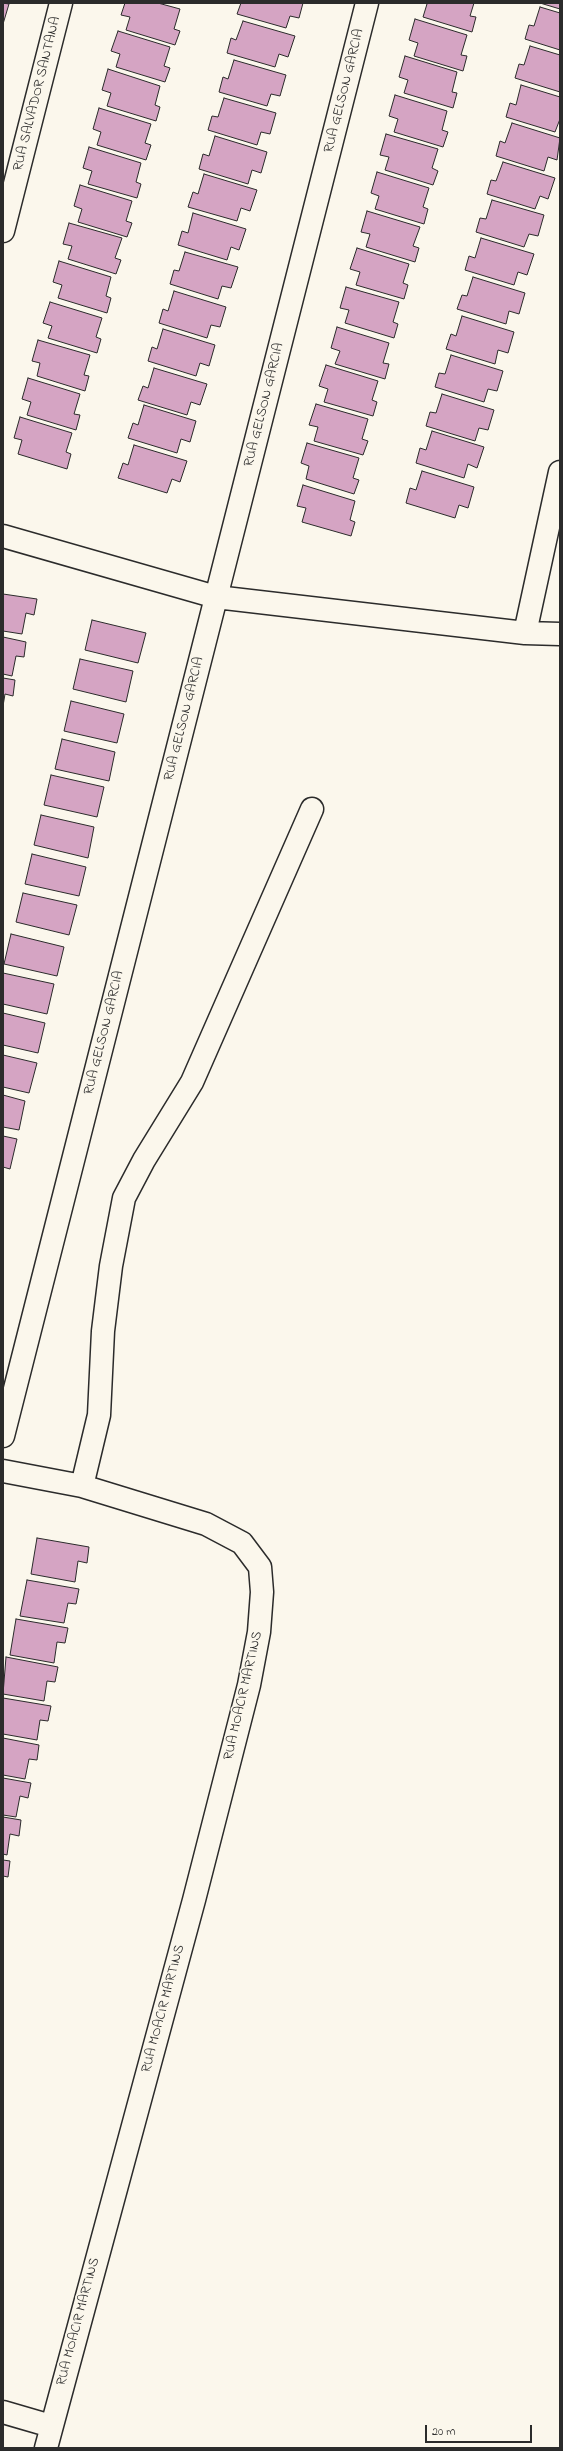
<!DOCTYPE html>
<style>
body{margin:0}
#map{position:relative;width:563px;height:2451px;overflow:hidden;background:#fbf7ec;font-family:"Indie Flower",sans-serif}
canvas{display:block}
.frame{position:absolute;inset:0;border:4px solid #2b2b2b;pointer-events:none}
.scale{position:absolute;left:425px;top:2425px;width:107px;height:18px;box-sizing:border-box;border:2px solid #2b2b2b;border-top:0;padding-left:5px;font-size:12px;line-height:14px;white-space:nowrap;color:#2b2b2b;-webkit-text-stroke:3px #fbf7ec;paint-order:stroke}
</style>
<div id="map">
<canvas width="563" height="2451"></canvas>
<div class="frame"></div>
<div class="scale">20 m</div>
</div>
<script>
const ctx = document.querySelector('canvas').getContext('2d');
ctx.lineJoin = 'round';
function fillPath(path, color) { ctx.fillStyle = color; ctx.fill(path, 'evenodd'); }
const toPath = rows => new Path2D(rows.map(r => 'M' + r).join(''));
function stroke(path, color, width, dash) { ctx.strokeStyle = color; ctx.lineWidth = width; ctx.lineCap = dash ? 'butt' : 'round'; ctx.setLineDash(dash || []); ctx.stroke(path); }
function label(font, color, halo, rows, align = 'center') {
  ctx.font = font + ' "Indie Flower",sans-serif'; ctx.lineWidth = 3.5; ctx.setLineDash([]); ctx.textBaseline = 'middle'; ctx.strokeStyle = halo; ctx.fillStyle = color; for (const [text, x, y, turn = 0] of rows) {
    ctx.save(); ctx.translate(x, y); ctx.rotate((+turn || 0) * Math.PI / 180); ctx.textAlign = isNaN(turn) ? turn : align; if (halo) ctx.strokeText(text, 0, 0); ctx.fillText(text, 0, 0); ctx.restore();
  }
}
const building = toPath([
 [3,3,9,4,3,24,3,3],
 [125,3,158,3,180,9,174,29,180,31,175,45,126,30,130,17,121,15,125,3],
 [241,3,303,3,299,18,290,16,286,28,237,14,241,3],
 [425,3,474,3,470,16,476,17,472,32,423,17,427,4,425,3],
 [540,3,560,3,560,9,540,3],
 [540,7,560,13,560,50,525,39,529,25,534,26,540,7],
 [415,19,467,35,461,55,467,56,463,71,414,56,418,43,409,40,415,19],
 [243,21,295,36,288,57,279,54,275,67,227,53,231,38,236,40,243,21],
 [118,31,170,47,164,66,170,68,165,82,116,67,120,54,111,51,118,31],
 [530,46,560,55,560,92,515,78,519,64,524,65,530,46],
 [405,56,457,72,452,92,457,93,453,108,404,93,408,80,399,77,405,56],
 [234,60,286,75,280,96,271,94,267,106,219,92,223,77,228,79,234,60],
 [108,69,160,86,155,105,160,107,156,121,107,106,111,93,102,90,108,69],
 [521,85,560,97,560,119,555,132,506,117,510,103,516,105,521,85],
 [395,95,447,111,442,130,448,132,443,147,394,132,398,119,389,116,395,95],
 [224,98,276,113,270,134,261,132,257,145,208,130,212,116,218,117,224,98],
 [99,108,151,124,145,143,151,145,146,160,97,145,101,132,93,129,99,108],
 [512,123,560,138,557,160,548,157,544,171,496,156,500,141,505,143,512,123],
 [386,134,438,149,432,168,438,171,433,185,385,170,389,157,380,155,386,134],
 [215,136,267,152,261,173,252,170,248,184,199,169,203,154,209,156,215,136],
 [89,147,141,163,136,182,141,184,137,198,88,184,92,171,83,168,89,147],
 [503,162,555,178,548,199,540,196,535,209,487,194,491,180,496,181,503,162],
 [377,172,429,188,423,207,428,209,424,224,375,209,379,196,371,193,377,172],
 [204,174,257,190,250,211,241,208,237,221,188,207,193,192,198,194,204,174],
 [80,185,132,201,126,221,132,223,127,237,78,222,82,209,74,206,80,185],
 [492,200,544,215,538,236,529,234,524,247,476,232,480,218,486,219,492,200],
 [367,211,420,227,413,246,419,248,415,262,366,247,370,234,361,232,367,211],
 [193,213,246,229,239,250,231,247,227,260,178,245,182,231,188,233,193,213],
 [69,223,122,238,115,258,121,260,116,274,68,259,72,246,63,244,69,223],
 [481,238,534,254,527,275,518,272,514,285,465,270,469,256,475,258,481,238],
 [357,248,409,264,403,283,408,285,404,299,356,285,360,272,350,269,357,248],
 [185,252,238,267,231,288,222,286,218,299,170,284,174,270,179,271,185,252],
 [59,261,111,277,106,296,111,298,107,313,58,298,62,285,53,282,59,261],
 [473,277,525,293,519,314,509,311,506,324,457,309,462,295,467,296,473,277],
 [346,287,399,302,393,322,398,324,394,338,345,323,349,310,340,308,346,287],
 [174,291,226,307,220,327,211,325,207,338,159,323,163,309,168,311,174,291],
 [50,302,102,318,96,337,101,339,97,353,48,338,52,326,43,323,50,302],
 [462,316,514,332,508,353,498,350,495,364,446,349,451,334,456,336,462,316],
 [337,327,389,343,383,363,389,364,385,379,335,364,340,351,331,348,337,327],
 [163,329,215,345,209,366,200,363,196,376,148,361,152,347,157,349,163,329],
 [38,340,90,355,84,375,89,376,85,391,37,376,40,363,32,361,38,340],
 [451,355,503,371,497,391,488,389,484,402,435,387,439,373,445,374,451,355],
 [326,365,378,381,372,400,377,402,373,416,324,402,328,389,319,386,326,365],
 [154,368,207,384,200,405,191,402,187,415,138,400,143,386,148,388,154,368],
 [28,378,80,394,74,414,80,415,76,430,27,415,31,402,22,399,28,378],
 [442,394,494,410,488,430,479,428,475,441,426,426,430,412,436,413,442,394],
 [316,404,368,419,362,439,368,441,363,455,314,441,318,427,309,425,316,404],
 [144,405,196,421,190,442,181,439,177,453,128,438,133,423,138,425,144,405],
 [20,417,72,433,66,452,71,454,67,469,18,454,22,440,14,438,20,417],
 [432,431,484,447,477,468,468,464,464,478,416,463,420,448,426,450,432,431],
 [307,443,359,458,353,478,359,480,354,494,306,479,309,466,301,463,307,443],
 [134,445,187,461,180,482,172,479,167,493,118,478,123,463,128,465,134,445],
 [422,471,474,487,468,508,459,505,455,518,406,503,410,488,416,490,422,471],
 [303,485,355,501,350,520,355,522,351,536,302,522,306,508,297,506,303,485],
 [3,594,37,599,34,615,26,613,22,634,3,631,3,594],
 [92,620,146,633,138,663,85,650,92,620],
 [3,637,26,642,24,657,16,656,12,676,3,674,3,637],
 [80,659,133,671,126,702,73,689,80,659],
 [3,678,15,680,13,696,5,694,3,706,3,678],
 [71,701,124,714,117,743,64,731,71,701],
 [62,739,115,752,109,781,55,769,62,739],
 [51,775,104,787,97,817,44,805,51,775],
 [41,815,94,827,88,858,34,845,41,815],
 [32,854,86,867,79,896,25,884,32,854],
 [23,893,77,905,69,935,16,922,23,893],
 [11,934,64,947,57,976,4,964,11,934],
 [3,973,54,984,47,1014,3,1004,3,973],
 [3,1013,45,1023,38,1053,3,1045,3,1013],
 [3,1055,37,1063,29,1093,3,1087,3,1055],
 [3,1095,25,1101,19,1130,3,1127,3,1095],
 [3,1136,17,1139,10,1169,3,1167,3,1136],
 [37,1538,89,1547,87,1563,78,1561,75,1582,31,1574,37,1538],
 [27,1580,79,1589,76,1604,68,1603,64,1623,20,1616,27,1580],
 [16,1619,68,1628,65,1643,57,1642,54,1663,10,1655,16,1619],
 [6,1657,58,1667,55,1682,47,1681,44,1701,3,1694,6,1657],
 [3,1698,51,1706,48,1721,40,1720,37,1740,3,1734,3,1698],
 [3,1738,39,1745,37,1760,29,1759,25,1779,3,1775,3,1738],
 [3,1778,31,1783,28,1798,20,1796,16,1817,3,1815,3,1778],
 [3,1817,21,1820,19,1836,10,1834,7,1855,3,1854,3,1817],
 [3,1860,10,1861,8,1877,3,1876,3,1860]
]);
fillPath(building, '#d5a4c3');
stroke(building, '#2b2b2b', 1);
const minor = toPath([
 [3,231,61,3],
 [3,536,216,597,525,633,560,634],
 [525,633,560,472],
 [3,1436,367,3],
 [3,1471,82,1486,206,1524,242,1543,260,1567,262,1592,259,1632,249,1685,194,1900,46,2448],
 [82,1486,99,1415,103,1331,111,1266,124,1198,144,1160,192,1082,312,809],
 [3,2412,51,2426]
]);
stroke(minor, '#2b2b2b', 25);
stroke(minor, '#fbf7ec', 22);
label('14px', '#2b2b2b', '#fbf7ec', [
 ["RUA GELSON GARCIA",345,91,-76],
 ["RUA SALVADOR SANTANA",38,94,-76],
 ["RUA GELSON GARCIA",265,405,-76],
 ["RUA GELSON GARCIA",185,719,-76],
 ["RUA GELSON GARCIA",105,1033,-76],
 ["RUA MOACIR MARTINS",244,1696,-77],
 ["RUA MOACIR MARTINS",164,2009,-75],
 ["RUA MOACIR MARTINS",79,2322,-75]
]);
</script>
